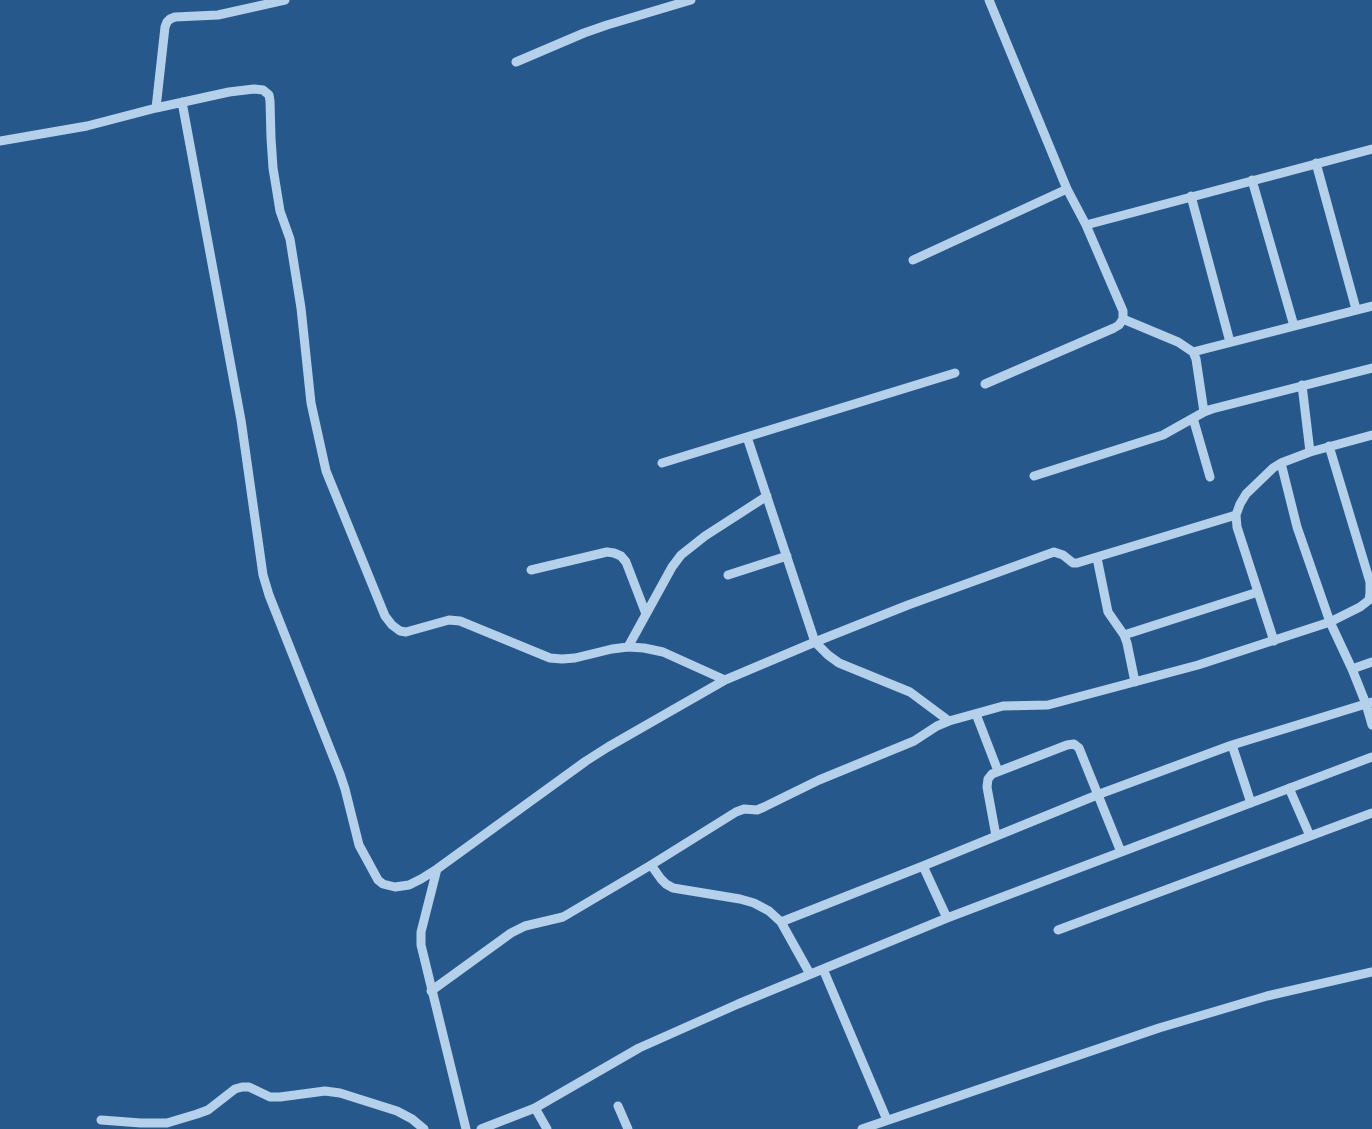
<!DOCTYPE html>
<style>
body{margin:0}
canvas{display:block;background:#27588b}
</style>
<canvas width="1372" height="1129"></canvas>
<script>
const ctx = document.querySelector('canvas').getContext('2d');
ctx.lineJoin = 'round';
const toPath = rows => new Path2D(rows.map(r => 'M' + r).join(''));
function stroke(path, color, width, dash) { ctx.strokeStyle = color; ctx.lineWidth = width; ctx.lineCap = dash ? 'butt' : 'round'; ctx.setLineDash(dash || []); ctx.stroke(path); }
stroke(toPath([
 [516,62,584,33,607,25,691,0],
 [182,102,241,420,263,575,269,595,340,774,345,789,359,845,378,880,383,884,395,887,409,885,421,879,437,869,586,761,608,747,725,680,815,642,908,605,1054,552,1063,555,1073,563,1077,563,1236,515],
 [156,108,165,27,167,22,170,19,175,17,218,15,285,0],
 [0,141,87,126,156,108,229,92,254,89,263,90,269,95,270,101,271,138,273,168,280,211,290,239,301,308,311,403,326,471,385,616,392,625,400,631,406,632,449,620,460,621,550,658,562,659,575,658,612,649,628,647,644,648,663,652,725,680],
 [1316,163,1356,309],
 [1252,180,1294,326],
 [1191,196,1230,342],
 [1086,225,1372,149],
 [913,260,1067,189],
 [1123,319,1178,342,1193,352,1196,359,1204,412],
 [1193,352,1372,306],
 [985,384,1114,328,1119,325,1123,319,1123,311,1086,225,1067,189,989,0],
 [1302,385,1310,452],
 [1193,418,1210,477],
 [747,437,815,642,828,655,839,663,910,692,949,721],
 [662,463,955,373],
 [1281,463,1297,527,1330,622,1352,669,1366,704,1372,725],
 [1034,476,1163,435,1204,412,1212,409,1372,368],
 [1097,558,1108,612,1124,635,1127,643,1135,682],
 [531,570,607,552,614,553,621,556,626,562,646,614],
 [728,575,787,556],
 [1124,635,1258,592],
 [1274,641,1237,527,1236,515,1240,504,1246,494,1273,468,1281,463,1310,452,1372,435],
 [628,647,672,567,681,555,705,536,767,496],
 [1352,669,1372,662],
 [976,714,998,771],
 [1232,745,1251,803],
 [1289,788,1310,836],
 [996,836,987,787,988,779,992,774,1067,745,1074,744,1079,748,1121,852],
 [651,865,661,879,666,884,673,888,740,899,754,903,769,911,781,922,810,974],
 [923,866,947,918],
 [437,869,421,932,421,945,466,1129],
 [781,922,923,866,1097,795,1232,745,1372,702],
 [1058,930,1372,813],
 [823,969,887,1120],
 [431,991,511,933,525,926,563,917,651,865,736,812,744,809,757,810,764,807,819,780,914,741,937,726,949,721,1003,706,1048,705,1198,665,1330,622,1360,607,1369,600,1370,593,1370,582,1329,446],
 [618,1106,628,1129],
 [535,1108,547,1129],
 [101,1120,141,1123,167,1123,197,1114,208,1110,235,1089,242,1087,249,1087,270,1097,280,1097,325,1091,340,1093,397,1111,412,1119,424,1129],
 [481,1129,535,1108,639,1048,738,1004,947,918,1372,757],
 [862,1129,1159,1028,1267,996,1372,972]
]), '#b5d0ea', 9);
</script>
